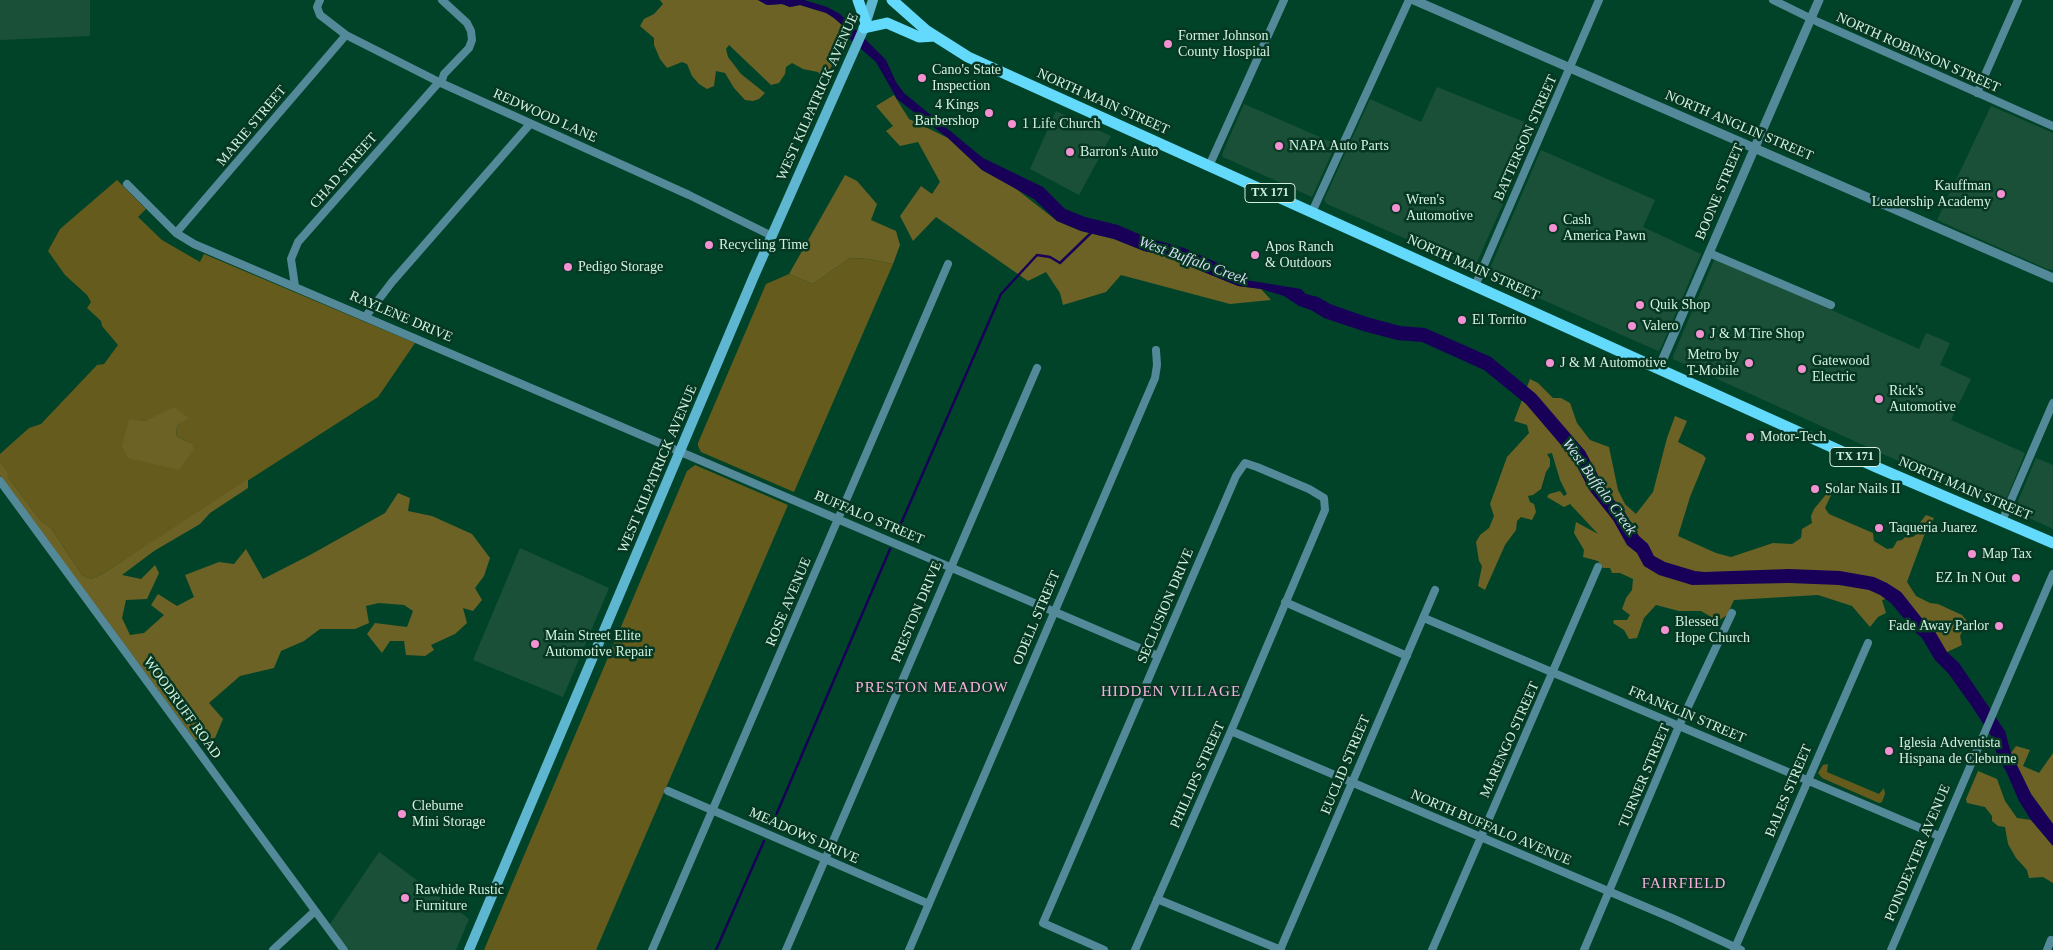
<!DOCTYPE html>
<style>
body{margin:0}
canvas{display:block;background:#004329}
</style>
<canvas width="2053" height="950"></canvas>
<script>
const ctx = document.querySelector('canvas').getContext('2d');
ctx.lineJoin = 'round';
function fillPath(path, color) { ctx.fillStyle = color; ctx.fill(path, 'evenodd'); }
const toPath = rows => new Path2D(rows.map(r => 'M' + r).join(''));
function stroke(path, color, width, dash) { ctx.strokeStyle = color; ctx.lineWidth = width; ctx.lineCap = dash ? 'butt' : 'round'; ctx.setLineDash(dash || []); ctx.stroke(path); }
function label(font, color, halo, rows, align = 'center') {
  ctx.font = font + ' "Times New Roman",serif'; ctx.lineWidth = 5; ctx.setLineDash([]); ctx.textBaseline = 'middle'; ctx.strokeStyle = halo; ctx.fillStyle = color; for (const [text, x, y, turn = 0] of rows) {
    ctx.save(); ctx.translate(x, y); ctx.rotate((+turn || 0) * Math.PI / 180); ctx.textAlign = isNaN(turn) ? turn : align; if (halo) ctx.strokeText(text, 0, 0); ctx.fillText(text, 0, 0); ctx.restore();
  }
}
fillPath(toPath([
 [0,0,90,0,90,36,0,40],
 [1437,87,1537,127,1474,269,1327,204,1324,200,1370,99,1421,122],
 [1244,104,1336,144,1312,197,1223,157,1222,154],
 [1991,106,2053,133,2053,270,2047,269,1937,220],
 [1056,111,1111,136,1079,195,1030,169],
 [1541,150,1655,200,1643,227,1701,254,1661,348,1658,351,1487,275],
 [1715,258,1919,349,1926,333,1950,343,1940,365,1971,379,1951,420,2025,453,2004,505,1998,506,1673,359,1673,356],
 [2036,458,2053,465,2053,529,2014,511],
 [520,548,609,588,563,697,473,660],
 [379,852,469,919,456,950,349,950,330,924]
]), '#1a5038');
fillPath(toPath([
 [117,180,146,209,138,217,162,240,200,262,204,254,415,343,378,397,104,573,91,579,82,575,51,528,41,521,8,477,0,463,0,454,29,428,41,424,97,365,104,364,118,345,102,326,101,321,87,308,91,302,87,295,65,275,48,251,60,229],
 [155,417,188,418,177,426,176,436,192,444,129,420,145,421],
 [850,258,869,259,893,264,794,492,701,452,698,446,698,443,766,284,789,274,813,284],
 [695,465,788,505,596,950,484,950,687,471],
 [1828,764,1827,772,1879,794,1884,788,1885,794,1882,802,1879,803,1822,778,1818,773,1823,765]
]), '#655b1c');
fillPath(toPath([
 [660,0,758,0,767,5,782,4,790,7,800,5,827,13,834,18,842,25,844,39,827,76,825,77,821,76,818,72,803,69,792,63,786,67,785,74,779,83,771,85,729,45,726,49,728,57,741,74,765,93,759,99,753,101,745,100,734,88,725,73,716,71,714,86,707,89,699,84,692,76,687,64,682,62,667,68,660,59,654,45,654,38,640,26,644,19,654,14,663,4],
 [894,95,909,119,948,138,982,170,1015,188,1057,221,1081,231,1114,239,1144,251,1162,255,1238,286,1261,289,1271,300,1230,304,1121,275,1106,292,1063,305,1060,293,1046,272,1028,281,936,217,913,241,900,216,921,186,932,194,940,182,918,142,900,146,886,131,893,126,876,106],
 [845,175,857,181,877,204,871,220,896,231,900,245,893,264,869,259,850,258,813,284,789,274],
 [1530,379,1538,383,1553,398,1561,398,1570,403,1577,423,1590,440,1609,447,1618,490,1625,504,1636,514,1653,492,1667,438,1675,416,1687,421,1678,442,1703,455,1706,458,1690,497,1678,536,1716,553,1731,557,1773,543,1792,544,1801,538,1802,529,1812,523,1811,516,1814,509,1828,492,1833,491,1825,508,1829,514,1873,533,1874,541,1887,549,1893,548,1897,541,1902,540,1907,535,1913,537,1920,531,1918,525,1926,515,1934,518,1924,536,1907,582,1916,596,1930,603,1938,604,1962,615,1967,621,1960,636,1962,645,1945,653,1889,598,1882,600,1886,613,1878,617,1870,627,1852,606,1818,595,1734,600,1727,615,1718,621,1701,611,1679,611,1656,605,1644,618,1637,638,1629,639,1624,630,1613,623,1614,620,1627,620,1630,615,1622,609,1626,598,1632,590,1633,579,1620,573,1612,573,1610,568,1603,568,1598,561,1583,557,1584,550,1574,533,1576,522,1598,534,1570,504,1564,507,1547,497,1549,494,1560,491,1564,496,1567,494,1560,480,1552,453,1547,454,1550,459,1550,466,1546,472,1541,489,1533,495,1528,496,1530,502,1534,504,1536,512,1532,520,1521,517,1517,521,1516,530,1505,545,1485,590,1478,586,1482,566,1479,561,1476,542,1480,535,1489,528,1494,516,1490,504,1507,457,1529,433,1527,425,1514,421],
 [174,407,189,418,177,426,176,436,192,444,194,449,179,470,128,458,122,447,129,419,145,421],
 [0,463,7,471,8,477,41,521,51,528,82,575,91,579,104,573,248,479,248,488,210,513,200,524,154,551,122,575,141,579,155,565,159,573,147,599,126,600,122,618,130,635,144,633,164,615,151,605,158,594,177,606,194,597,185,575,219,562,234,564,246,549,263,579,310,555,385,513,398,493,410,498,408,511,432,516,472,534,490,558,484,576,475,588,482,600,473,611,463,608,467,623,455,634,431,645,434,650,425,656,406,655,404,641,390,641,382,653,367,634,375,623,407,627,413,611,404,605,379,603,366,606,369,623,355,629,320,629,304,641,281,651,274,668,240,676,209,703,223,719,215,738,195,740,0,476],
 [2016,746,2030,750,2023,766,2039,773,2053,753,2053,824,2031,794,2011,753],
 [1978,771,1997,779,2005,801,2017,818,2031,820,2053,846,2053,883,2043,877,2029,878,2027,870,2016,858,2008,844,2005,827,1998,826,1992,821,1992,816,1985,807,1967,803,1966,799]
]), '#6c6225');
fillPath(toPath([
 [758,0,804,0,827,7,840,14,886,60,896,82,904,93,983,158,1043,187,1065,209,1085,217,1118,225,1148,238,1184,248,1225,266,1246,280,1301,289,1306,294,1318,297,1330,304,1367,317,1400,326,1425,328,1491,357,1536,394,1585,451,1602,483,1614,500,1624,511,1639,536,1648,544,1654,556,1665,562,1695,571,1704,572,1789,569,1840,571,1874,577,1887,583,1901,592,1924,621,1933,628,1947,652,1959,663,2005,731,2011,753,2031,794,2053,824,2053,846,2031,820,2019,801,2006,771,1998,758,1992,737,1971,705,1948,673,1935,660,1922,638,1914,631,1891,603,1880,595,1869,590,1839,585,1789,583,1692,585,1659,575,1644,566,1637,553,1627,545,1613,520,1590,491,1573,459,1526,404,1484,370,1422,342,1397,340,1363,331,1324,318,1311,310,1299,306,1284,296,1261,289,1238,286,1162,255,1144,251,1114,239,1081,231,1057,221,1034,199,982,170,948,138,897,99,876,62,844,34,842,25,834,18,826,13,800,5,790,7,782,4,767,5]
]), '#180058');
stroke(toPath([
 [896,535,1001,294,1037,255,1050,257,1060,263,1092,232],
 [771,827,890,549],
 [716,950,764,841]
]), '#180058', 2.5);
stroke(toPath([
 [320,0,317,7,320,15,346,35,441,83,689,195,772,236],
 [1773,0,1818,22,2053,126],
 [441,83,444,74,469,48,472,40,471,31,467,23,442,0],
 [1977,93,2018,0],
 [1209,166,1284,0],
 [127,184,176,233,194,244,1158,656],
 [1312,212,1409,0],
 [176,233,346,35],
 [1709,253,1831,305],
 [295,286,291,259,298,242,439,82],
 [1475,286,1599,0],
 [366,316,392,282,530,124],
 [0,481,344,950],
 [2002,521,2053,403],
 [1285,602,1407,656],
 [1424,618,1939,836],
 [1231,731,1674,919,1741,950],
 [668,791,929,904],
 [1157,899,1281,950],
 [273,950,315,911],
 [652,950,948,264],
 [786,950,1037,368],
 [909,950,1155,378,1157,365,1156,350],
 [1104,950,1043,923,1236,476,1245,463,1257,467,1309,489,1324,498,1325,510,1231,731,1135,950],
 [1280,950,1435,590],
 [1432,950,1598,567],
 [1584,950,1679,726,1732,613],
 [1734,950,1868,643],
 [1891,950,2053,574],
 [2047,950,2051,940]
]), '#54899a', 8);
stroke(toPath([
 [1414,0,2053,278],
 [1659,368,1819,0]
]), '#54899a', 9);
stroke(toPath([
 [469,950,754,276,864,28,873,0]
]), '#5eb6d1', 10);
stroke(toPath([
 [858,0,866,23],
 [892,0,927,31,968,57,1876,467,2053,543],
 [864,28,887,23,919,37,935,36]
]), '#63d9fc', 11);
for (const [x, y, r, color] of [
 [1168,44,5,"#f491d3"],
 [922,78,5,"#f491d3"],
 [989,113,5,"#f491d3"],
 [1012,124,5,"#f491d3"],
 [1279,146,5,"#f491d3"],
 [1070,152,5,"#f491d3"],
 [2001,194,5,"#f491d3"],
 [1396,208,5,"#f491d3"],
 [1553,228,5,"#f491d3"],
 [709,245,5,"#f491d3"],
 [1255,255,5,"#f491d3"],
 [568,267,5,"#f491d3"],
 [1640,305,5,"#f491d3"],
 [1462,320,5,"#f491d3"],
 [1632,326,5,"#f491d3"],
 [1700,334,5,"#f491d3"],
 [1550,363,5,"#f491d3"],
 [1749,363,5,"#f491d3"],
 [1802,369,5,"#f491d3"],
 [1879,399,5,"#f491d3"],
 [1750,437,5,"#f491d3"],
 [1815,489,5,"#f491d3"],
 [1879,528,5,"#f491d3"],
 [1972,554,5,"#f491d3"],
 [2016,578,5,"#f491d3"],
 [1999,626,5,"#f491d3"],
 [1665,630,5,"#f491d3"],
 [535,644,5,"#f491d3"],
 [1889,751,5,"#f491d3"],
 [402,814,5,"#f491d3"],
 [405,898,5,"#f491d3"]
]) { const dot = new Path2D(); dot.arc(x, y, r, 0, 2 * Math.PI); ctx.fillStyle = color; ctx.fill(dot); stroke(dot, '#063723', 2); }
for (const [x, y, w] of [
 [1270,193,50],
 [1855,457,50]
]) { const box = new Path2D(); box.roundRect(x - w / 2, y - 9.5, w, 19, 4); ctx.fillStyle = '#063723'; ctx.fill(box); stroke(box, '#d4f2e0', 1); }
label('bold 12px', '#d4f2e0', null, [
 ["TX 171",1270,193],
 ["TX 171",1855,457]
]);
label('14px', '#d4f2e0', '#063723', [
 ["Former Johnson",1178,36],
 ["County Hospital",1178,52],
 ["Cano's State",932,70],
 ["Inspection",932,86],
 ["4 Kings",979,105,"right"],
 ["Barbershop",979,121,"right"],
 ["1 Life Church",1022,124],
 ["NAPA Auto Parts",1289,146],
 ["Barron's Auto",1080,152],
 ["Kauffman",1991,186,"right"],
 ["Leadership Academy",1991,202,"right"],
 ["Wren's",1406,200],
 ["Automotive",1406,216],
 ["Cash",1563,220],
 ["America Pawn",1563,236],
 ["Recycling Time",719,245],
 ["Apos Ranch",1265,247],
 ["& Outdoors",1265,263],
 ["Pedigo Storage",578,267],
 ["Quik Shop",1650,305],
 ["El Torrito",1472,320],
 ["Valero",1642,326],
 ["J & M Tire Shop",1710,334],
 ["Metro by",1739,355,"right"],
 ["T-Mobile",1739,371,"right"],
 ["Gatewood",1812,361],
 ["Electric",1812,377],
 ["J & M Automotive",1560,363],
 ["Rick's",1889,391],
 ["Automotive",1889,407],
 ["Motor-Tech",1760,437],
 ["Solar Nails II",1825,489],
 ["Taqueria Juarez",1889,528],
 ["Map Tax",1982,554],
 ["EZ In N Out",2006,578,"right"],
 ["Blessed",1675,622],
 ["Hope Church",1675,638],
 ["Fade Away Parlor",1989,626,"right"],
 ["Main Street Elite",545,636],
 ["Automotive Repair",545,652],
 ["Iglesia Adventista",1899,743],
 ["Hispana de Cleburne",1899,759],
 ["Cleburne",412,806],
 ["Mini Storage",412,822],
 ["Rawhide Rustic",415,890],
 ["Furniture",415,906]
], 'left');
label('14px', '#d4f2e0', '#063723', [
 ["NORTH ROBINSON STREET",1918,53,24],
 ["WEST KILPATRICK AVENUE",818,97,-66],
 ["NORTH MAIN STREET",1103,102,24],
 ["REDWOOD LANE",545,116,24],
 ["MARIE STREET",252,126,-50],
 ["NORTH ANGLIN STREET",1739,126,23],
 ["BATTERSON STREET",1526,138,-66],
 ["CHAD STREET",344,171,-49],
 ["BOONE STREET",1720,192,-67],
 ["NORTH MAIN STREET",1473,268,24],
 ["RAYLENE DRIVE",401,317,23],
 ["WEST KILPATRICK AVENUE",658,469,-67],
 ["NORTH MAIN STREET",1965,489,23],
 ["BUFFALO STREET",869,518,23],
 ["ROSE AVENUE",789,602,-67],
 ["SECLUSION DRIVE",1166,606,-67],
 ["PRESTON DRIVE",917,612,-67],
 ["ODELL STREET",1037,618,-67],
 ["WOODRUFF ROAD",182,708,54],
 ["FRANKLIN STREET",1687,715,23],
 ["MARENGO STREET",1510,740,-66],
 ["EUCLID STREET",1346,765,-67],
 ["PHILLIPS STREET",1198,775,-66],
 ["TURNER STREET",1645,776,-67],
 ["BALES STREET",1789,791,-67],
 ["NORTH BUFFALO AVENUE",1491,828,23],
 ["MEADOWS DRIVE",804,836,24],
 ["POINDEXTER AVENUE",1918,853,-67]
]);
label('italic 15px', '#d9dcf4', '#063723', [
 ["West Buffalo Creek",1193,261,20],
 ["West Buffalo Creek",1599,487,54]
]);
ctx.letterSpacing = '1px';
label('15px', '#f9b2e0', '#063723', [
 ["PRESTON MEADOW",932,688],
 ["HIDDEN VILLAGE",1171,692],
 ["FAIRFIELD",1684,884]
]);
ctx.letterSpacing = '0px';
</script>
